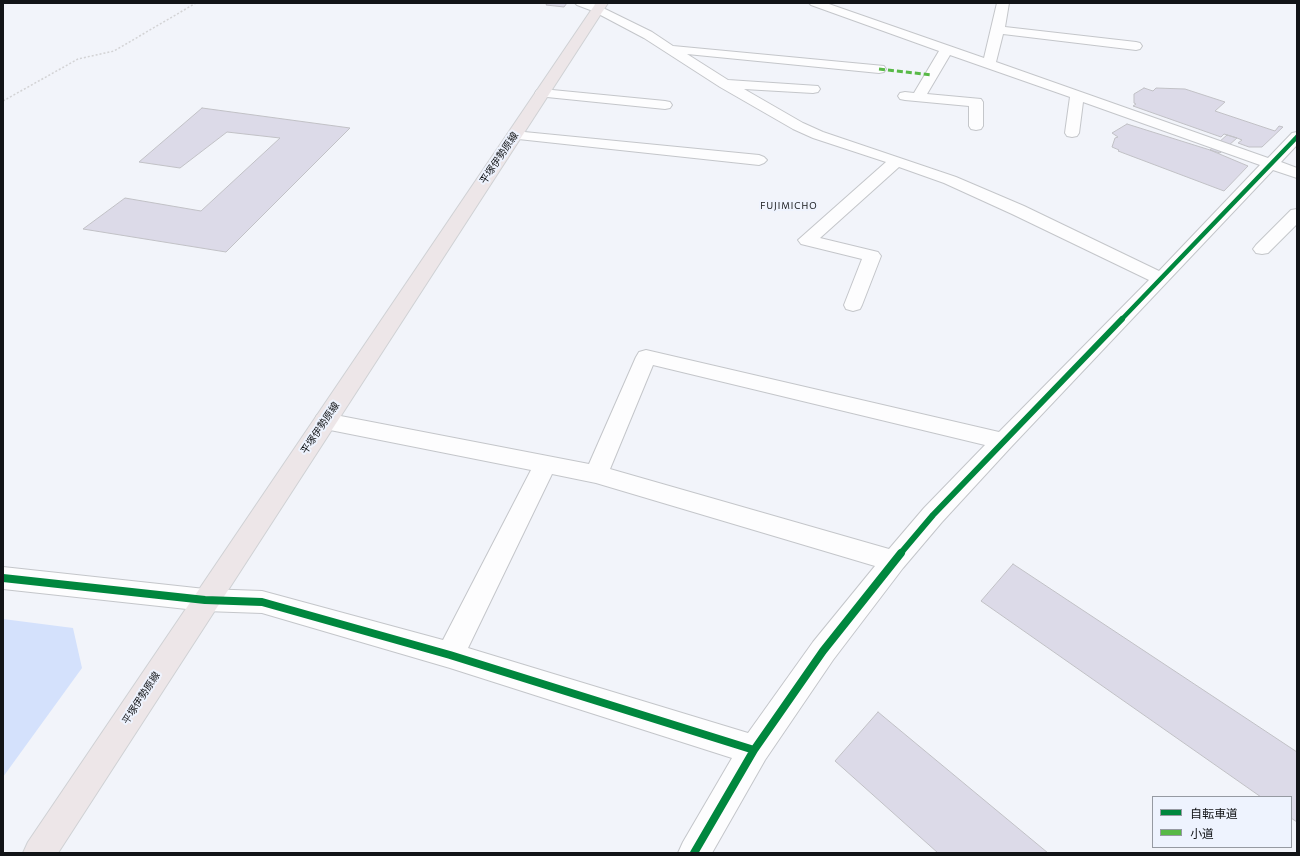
<!DOCTYPE html>
<meta charset="utf-8">
<style>
body{margin:0}
#map{position:relative;width:1300px;height:856px;overflow:hidden;background:#f2f4fa;font-family:Commissioner,"Noto Sans JP",sans-serif}
canvas{display:block}
.frame{position:absolute;inset:0;border:4px solid #121417;pointer-events:none}
.legend{position:absolute;left:1152px;top:796px;width:140px;height:52px;box-sizing:border-box;background:#eef3fe;border:1px solid #969aa2;margin:0;padding:5px 7px;list-style:none;font-size:12px;color:#121417}
.legend li{display:flex;align-items:center;gap:8px;height:20px}
.legend b{width:20px;border:1px solid #969aa2}
</style>
<div id="map">
<canvas width="1300" height="856"></canvas>
<div class="frame"></div>
<ul class="legend">
<li><b style="height:5px;background:#00873e"></b>自転車道</li>
<li><b style="height:5px;background:#58b947"></b>小道</li>
</ul>
</div>
<script>
const ctx = document.querySelector('canvas').getContext('2d');
ctx.lineJoin = 'round';
function fillPath(path, color) { ctx.fillStyle = color; ctx.fill(path, 'evenodd'); }
const toPath = rows => new Path2D(rows.map(r => 'M' + r).join(''));
function stroke(path, color, width, dash) { ctx.strokeStyle = color; ctx.lineWidth = width; ctx.lineCap = dash ? 'butt' : 'round'; ctx.setLineDash(dash || []); ctx.stroke(path); }
function label(font, color, halo, rows, align = 'center') {
  ctx.font = font + ' Commissioner,"Noto Sans JP",sans-serif'; ctx.lineWidth = 4; ctx.setLineDash([]); ctx.textBaseline = 'middle'; ctx.strokeStyle = halo; ctx.fillStyle = color; for (const [text, x, y, turn = 0] of rows) {
    ctx.save(); ctx.translate(x, y); ctx.rotate((+turn || 0) * Math.PI / 180); ctx.textAlign = isNaN(turn) ? turn : align; if (halo) ctx.strokeText(text, 0, 0); ctx.fillText(text, 0, 0); ctx.restore();
  }
}
fillPath(toPath([
 [3,619,73,628,82,668,3,777]
]), '#d4e1fc');
const building = toPath([
 [547,3,567,3,564,7,546,5,547,3],
 [1144,88,1153,91,1156,88,1185,89,1225,102,1215,111,1275,131,1279,126,1283,127,1262,147,1249,147,1238,143,1242,140,1237,138,1224,134,1221,137,1133,106,1136,104,1134,103,1134,94,1144,88],
 [202,108,350,128,226,252,83,229,125,198,201,211,280,138,227,132,180,168,139,162,202,108],
 [1127,124,1210,150,1248,166,1224,191,1118,151,1119,150,1112,147,1115,138,1118,137,1112,133,1127,124],
 [1227,135,1237,138,1220,153,1210,150,1227,135],
 [1013,564,1297,752,1297,822,1291,818,1291,797,1261,797,981,601,1013,564],
 [878,712,1048,853,938,853,835,761,878,712]
]);
fillPath(building, '#dcdae8');
stroke(building, '#c1c1c6', 1);
const minor = toPath([
 [575,3,592,3,601,7,652,32,673,46,884,66,886,69,884,72,879,73,687,54,728,80,818,86,820,89,818,92,813,93,744,89,803,123,823,132,956,177,1024,206,1159,271,1260,165,1083,102,1079,133,1077,136,1072,137,1067,136,1065,133,1070,97,950,55,927,94,981,99,983,102,983,126,981,129,976,130,971,129,969,126,969,106,905,100,900,99,898,96,900,93,905,92,914,93,939,51,811,5,809,3,826,3,984,58,997,3,1009,3,1005,27,1136,42,1140,43,1142,46,1140,49,1136,50,1003,34,996,62,1268,158,1292,133,1297,132,1297,145,1281,162,1297,168,1297,178,1273,170,1011,447,942,522,903,568,833,660,765,760,712,853,678,853,683,842,732,758,450,668,262,613,205,611,3,589,3,567,205,589,262,591,443,640,531,470,325,429,317,427,314,421,317,415,325,413,589,464,636,357,639,352,646,350,999,432,1149,280,1012,214,944,183,899,167,820,238,878,252,881,256,862,305,860,309,853,311,846,309,844,305,862,259,801,244,798,240,886,162,813,138,793,129,720,87,644,38,593,11,577,5,575,3],
 [653,365,985,445,924,508,889,549,610,469,653,365],
 [552,474,596,483,875,566,813,642,748,733,468,648,552,474],
 [542,89,665,101,670,102,672,105,670,108,665,109,537,96,535,93,537,90,542,89],
 [514,131,759,155,764,157,767,160,764,163,759,165,509,138,507,135,509,132,514,131],
 [1297,209,1297,224,1268,253,1262,254,1256,253,1253,249,1256,245,1291,210,1297,209]
]);
const major = toPath([
 [596,3,608,3,58,853,23,853,28,842,596,3]
]);
stroke(minor, '#c4c6ca', 2);
stroke(major, '#cfd1d4', 2);
stroke(toPath([
 [3,101,78,59,114,51,196,3]
]), '#d3d3d5', 1.5, [2, 2]);
fillPath(minor, '#fdfdfe');
fillPath(major, '#ede6e8');
stroke(toPath([
 [879,69,932,75]
]), '#58b947', 3, [6, 3]);
stroke(toPath([
 [1294,140,1297,136]
]), '#00873e', 3.5);
stroke(toPath([
 [1121,320,1295,139]
]), '#00873e', 4.5);
stroke(toPath([
 [900,554,933,515,1122,319]
]), '#00873e', 6);
stroke(toPath([
 [3,578,205,600,262,602,450,655,754,750],
 [694,853,754,750,823,651,901,553]
]), '#00873e', 8);
ctx.letterSpacing = '1px';
label('9px', '#121417', '#eef3fe', [
 ["FUJIMICHO",789,206]
]);
ctx.letterSpacing = '0px';
label('10px', '#121417', '#eef3fe', [
 ["平塚伊勢原線",499,158,-56],
 ["平塚伊勢原線",320,428,-56],
 ["平塚伊勢原線",141,698,-57]
]);
</script>
